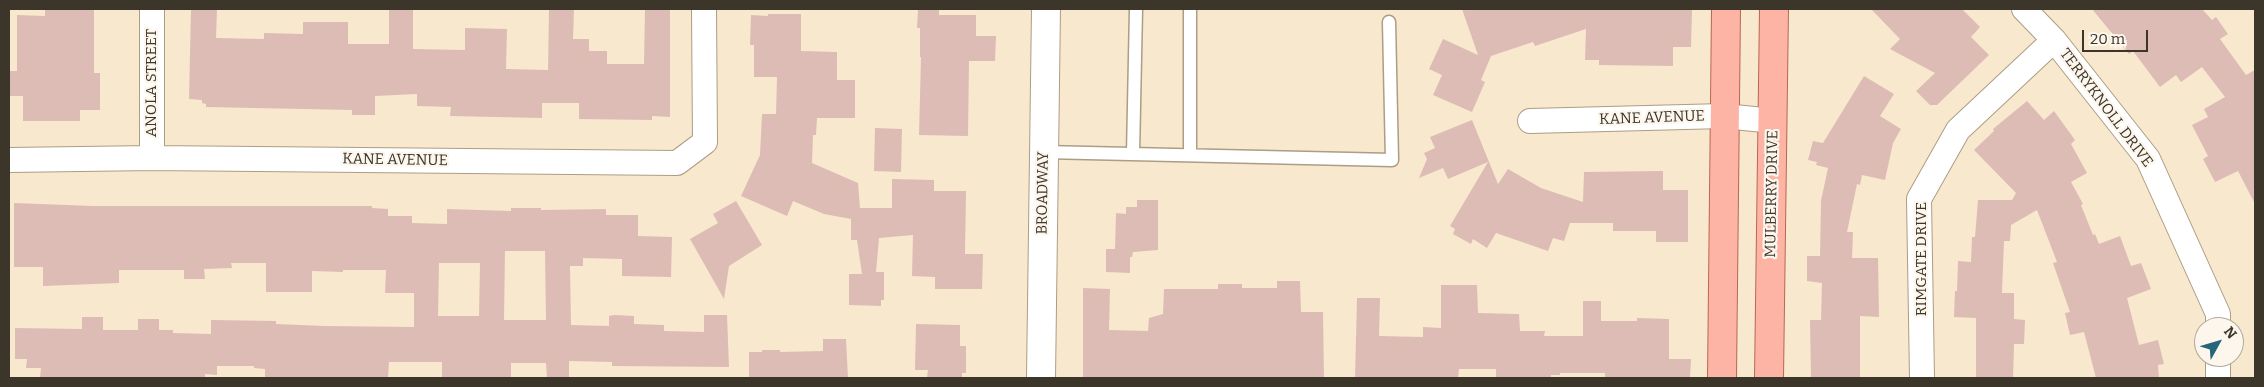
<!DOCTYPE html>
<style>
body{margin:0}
#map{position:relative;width:2264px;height:387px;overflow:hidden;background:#f8e8ce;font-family:Bitter,serif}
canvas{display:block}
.frame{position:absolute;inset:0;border:10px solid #3b352a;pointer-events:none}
.north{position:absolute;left:2194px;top:317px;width:50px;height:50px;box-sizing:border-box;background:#fdf6ec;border:1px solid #afa99e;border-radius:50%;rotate:51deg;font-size:14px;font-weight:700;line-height:20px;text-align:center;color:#3b352a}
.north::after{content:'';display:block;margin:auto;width:18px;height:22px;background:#26667a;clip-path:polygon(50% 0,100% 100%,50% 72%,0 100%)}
.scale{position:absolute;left:2082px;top:30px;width:66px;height:22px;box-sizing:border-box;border:2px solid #3b352a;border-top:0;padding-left:6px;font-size:15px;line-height:18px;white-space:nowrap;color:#3b352a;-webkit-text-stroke:4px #fdf6ec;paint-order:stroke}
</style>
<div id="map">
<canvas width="2264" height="387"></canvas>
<div class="frame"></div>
<div class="north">N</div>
<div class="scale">20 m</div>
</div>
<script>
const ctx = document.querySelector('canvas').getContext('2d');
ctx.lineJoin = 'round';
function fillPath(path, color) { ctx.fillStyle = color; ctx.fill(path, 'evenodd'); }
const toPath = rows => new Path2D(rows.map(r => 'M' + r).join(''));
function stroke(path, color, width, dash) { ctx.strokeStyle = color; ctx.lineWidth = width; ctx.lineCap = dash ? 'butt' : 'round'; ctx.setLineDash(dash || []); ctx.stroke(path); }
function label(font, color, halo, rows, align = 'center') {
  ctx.font = font + ' Bitter,serif'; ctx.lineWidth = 4.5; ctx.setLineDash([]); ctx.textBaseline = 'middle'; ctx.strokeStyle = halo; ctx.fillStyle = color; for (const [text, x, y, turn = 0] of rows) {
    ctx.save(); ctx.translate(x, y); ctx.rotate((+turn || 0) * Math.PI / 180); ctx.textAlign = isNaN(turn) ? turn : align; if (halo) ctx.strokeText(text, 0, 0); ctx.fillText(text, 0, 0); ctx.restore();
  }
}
fillPath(toPath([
 [45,9,94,9,94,73,100,73,100,110,80,110,80,121,23,121,23,96,9,96,9,71,17,71,17,15,45,16],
 [191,9,217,9,216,38,264,39,264,33,303,34,303,22,348,22,348,44,389,44,389,9,413,9,413,49,465,50,465,28,507,29,506,69,548,70,549,9,574,9,573,39,589,39,589,51,607,51,607,64,644,64,645,9,670,9,670,117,652,116,652,120,579,119,579,103,542,103,542,118,450,116,451,107,417,106,417,94,375,96,375,115,352,115,352,110,206,107,206,104,202,103,202,100,189,99],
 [918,9,939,9,939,15,976,15,976,36,996,36,995,61,969,61,968,136,919,135,921,57,920,57,920,28,917,28],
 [1462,9,1692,9,1691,47,1673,47,1673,66,1599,65,1599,60,1585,60,1586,29,1535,46,1533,42,1491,56,1481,80,1485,82,1472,112,1433,95,1442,75,1429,69,1443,39,1478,55],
 [1871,9,1962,9,1980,27,1971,37,1989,55,1937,105,1930,105,1916,91,1935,73,1890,49,1900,39],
 [2092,9,2202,9,2212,20,2216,17,2228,34,2220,39,2246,75,2255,70,2255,204,2238,171,2215,182,2203,159,2208,156,2192,125,2208,117,2204,109,2225,97,2202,67,2181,82,2176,75,2160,87,2133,51,2129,54],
 [768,14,801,14,801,51,837,52,837,80,855,80,855,118,817,118,816,135,813,135,812,163,858,183,860,208,892,208,892,179,934,180,934,191,966,191,965,254,983,254,982,289,935,289,935,277,912,276,913,235,879,238,876,272,884,272,884,300,881,300,881,306,849,305,849,274,862,274,857,240,851,240,851,219,824,214,793,201,787,216,741,196,760,155,762,114,776,114,777,77,754,77,754,45,750,45,751,15,768,16],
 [1864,76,1894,94,1880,116,1901,129,1893,143,1885,180,1862,175,1860,185,1857,184,1847,232,1853,232,1852,258,1878,258,1879,317,1860,316,1860,378,1811,378,1810,320,1821,320,1822,283,1807,281,1807,256,1820,256,1821,201,1828,168,1816,165,1817,162,1808,160,1813,141,1823,143],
 [2027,101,2044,120,2054,111,2075,140,2071,144,2087,173,2071,182,2083,204,2081,205,2093,235,2095,234,2099,244,2120,236,2131,266,2141,263,2151,289,2127,298,2139,345,2158,340,2164,364,2158,365,2159,378,2096,378,2084,332,2070,335,2065,313,2070,312,2053,263,2057,262,2037,210,2011,225,2010,241,2004,241,2002,293,2014,293,2014,319,2025,320,2024,344,2014,344,2013,378,1976,378,1976,318,1954,317,1955,291,1957,291,1958,261,1971,262,1972,237,1975,237,1978,200,2012,200,2016,193,1974,150,1994,131,1993,129],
 [1472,120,1498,184,1508,169,1541,188,1583,202,1584,172,1663,171,1663,190,1688,190,1688,242,1656,242,1656,231,1613,231,1613,223,1570,223,1564,241,1553,238,1548,251,1496,233,1487,248,1473,239,1471,244,1453,234,1455,229,1450,226,1488,162,1448,179,1443,168,1419,178,1427,159,1424,153,1435,148,1430,137],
 [875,128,902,129,901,172,874,171],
 [1137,200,1158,200,1158,250,1133,252,1132,257,1130,257,1130,273,1106,272,1106,249,1115,249,1116,213,1126,214,1126,207,1137,207],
 [736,201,762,245,729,266,724,299,690,239,718,223,713,214],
 [14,203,93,206,372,206,372,208,388,209,388,216,412,216,412,223,447,224,447,209,511,211,511,208,541,208,541,210,606,209,606,215,638,215,638,236,672,237,671,277,622,276,622,259,583,258,583,266,570,266,571,325,609,326,609,316,614,315,634,316,634,324,664,325,664,331,704,332,704,315,727,315,729,367,612,366,612,362,569,361,569,378,547,378,546,363,511,363,511,378,442,378,442,362,389,362,388,378,265,378,265,369,254,368,254,366,217,366,217,375,205,374,205,378,40,378,41,368,26,368,27,359,15,359,15,328,82,329,82,317,103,317,103,330,138,330,138,319,159,319,159,330,173,330,173,333,211,334,211,320,276,321,276,324,325,326,414,327,414,293,385,293,386,270,343,270,343,272,312,271,312,292,266,292,266,263,231,263,232,268,204,269,205,279,184,279,184,270,119,270,119,283,43,286,43,267,14,267],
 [505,251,545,251,546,320,504,320],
 [439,263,480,263,479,316,438,316],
 [1277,281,1300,281,1301,312,1323,312,1324,378,1083,378,1083,288,1110,289,1109,330,1148,331,1149,318,1163,314,1164,289,1218,289,1218,284,1242,284,1242,288,1277,288],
 [1441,285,1477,285,1478,313,1519,314,1520,331,1545,331,1544,336,1583,336,1583,301,1601,301,1601,321,1637,321,1637,318,1669,319,1669,359,1691,359,1690,378,1605,378,1605,373,1560,373,1560,375,1551,375,1551,378,1496,378,1496,369,1459,369,1458,378,1355,378,1357,298,1380,298,1379,336,1423,337,1423,327,1441,328],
 [916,324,960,325,960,346,966,346,966,373,962,373,962,378,927,378,928,370,915,370],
 [823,339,846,339,848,378,749,378,749,352,762,352,762,350,780,350,780,352,823,351]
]), '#ddbcb5');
const service = toPath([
 [1044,152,1392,160,1389,22],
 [1133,154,1136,9],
 [1190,155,1190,9]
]);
const minor = toPath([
 [152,9,152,158],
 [2024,9,2054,40,2148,159,2218,314,2218,327],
 [1530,121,1724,116,1774,121],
 [9,160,152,158,677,163,705,142,704,9],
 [2218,357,2218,378],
 [1922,378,1919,199,1958,130,2054,40]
]);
const tertiary = toPath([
 [1041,378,1046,9]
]);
const primary = toPath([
 [1722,378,1726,9],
 [1769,378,1774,9]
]);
stroke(service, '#ac9d85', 15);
stroke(minor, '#ac9d85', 26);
stroke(tertiary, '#ac9d85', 30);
stroke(primary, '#b86753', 30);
stroke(service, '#fff', 12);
stroke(minor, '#fff', 24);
stroke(tertiary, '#fff', 28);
stroke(primary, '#fdb4a5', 28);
label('15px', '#3b352a', '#fdf6ec', [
 ["ANOLA STREET",152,83,-90],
 ["TERRYKNOLL DRIVE",2106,108,53],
 ["KANE AVENUE",1652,118,-2],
 ["KANE AVENUE",395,160,1],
 ["BROADWAY",1043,193,-89],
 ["MULBERRY DRIVE",1772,194,-89],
 ["RIMGATE DRIVE",1922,259,-90]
]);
</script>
